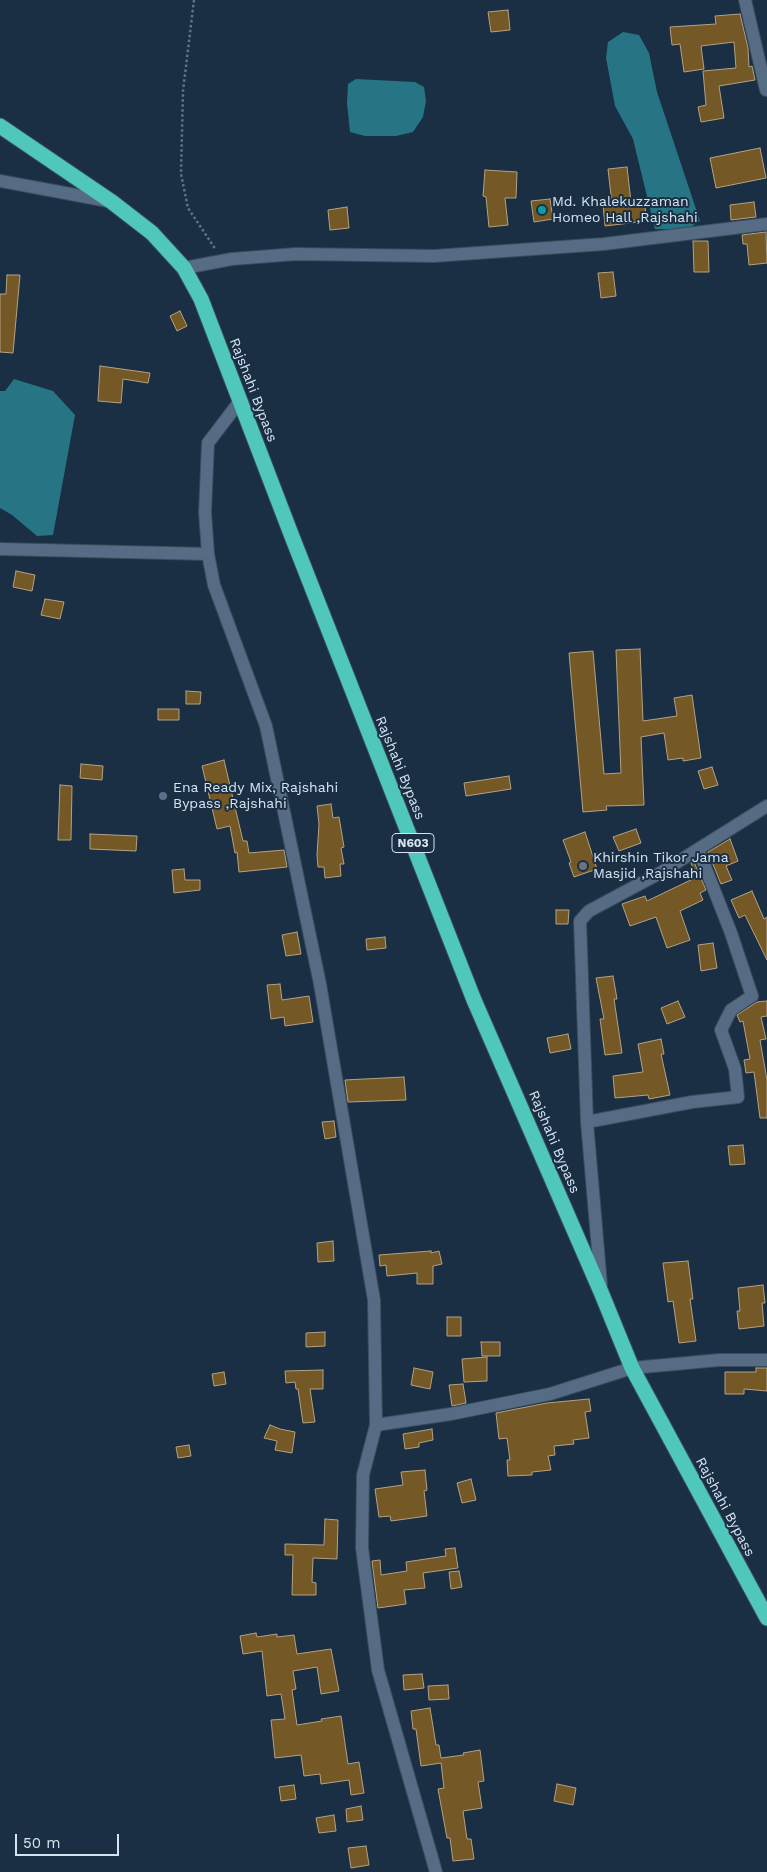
<!DOCTYPE html>
<style>
body{margin:0}
#map{position:relative;width:767px;height:1872px;overflow:hidden;background:#1a2f43;font-family:"Work Sans",sans-serif}
canvas{display:block}
.scale{position:absolute;left:15px;top:1834px;width:104px;height:22px;box-sizing:border-box;border:2px solid #d6e4f1;border-top:0;padding-left:6px;font-size:15px;line-height:18px;white-space:nowrap;color:#d6e4f1;-webkit-text-stroke:4px #1a2f43;paint-order:stroke}
</style>
<div id="map">
<canvas width="767" height="1872"></canvas>
<div class="scale">50 m</div>
</div>
<script>
const ctx = document.querySelector('canvas').getContext('2d');
ctx.lineJoin = 'round';
function fillPath(path, color) { ctx.fillStyle = color; ctx.fill(path, 'evenodd'); }
const toPath = rows => new Path2D(rows.map(r => 'M' + r).join(''));
function stroke(path, color, width, dash) { ctx.strokeStyle = color; ctx.lineWidth = width; ctx.lineCap = dash ? 'butt' : 'round'; ctx.setLineDash(dash || []); ctx.stroke(path); }
function label(font, color, halo, rows, align = 'center') {
  ctx.font = font + ' "Work Sans",sans-serif'; ctx.lineWidth = 4; ctx.setLineDash([]); ctx.textBaseline = 'middle'; ctx.strokeStyle = halo; ctx.fillStyle = color; for (const [text, x, y, turn = 0] of rows) {
    ctx.save(); ctx.translate(x, y); ctx.rotate((+turn || 0) * Math.PI / 180); ctx.textAlign = isNaN(turn) ? turn : align; if (halo) ctx.strokeText(text, 0, 0); ctx.fillText(text, 0, 0); ctx.restore();
  }
}
fillPath(toPath([
 [623,32,639,35,649,53,657,92,700,221,686,230,655,229,633,139,615,106,606,58,608,42],
 [356,79,415,82,424,87,426,101,423,117,413,132,396,136,365,136,350,132,347,103,348,84],
 [14,379,53,391,75,415,53,535,37,536,12,515,0,508,0,391,5,391]
]), '#267484');
const building = toPath([
 [508,10,510,30,491,32,488,12,508,10],
 [740,14,748,48,749,67,752,66,755,80,719,86,724,118,701,122,698,107,706,105,703,71,736,68,734,42,701,46,704,69,684,72,680,44,672,45,670,27,716,24,715,16,740,14],
 [760,148,766,178,716,188,710,158,760,148],
 [627,167,631,202,644,200,647,221,605,226,603,205,612,204,608,169,627,167],
 [485,170,517,172,516,198,505,198,508,225,489,227,486,197,483,196,485,170],
 [550,199,553,219,534,222,531,201,550,199],
 [754,202,756,217,731,220,730,205,754,202],
 [347,207,349,228,330,230,328,210,347,207],
 [766,232,767,263,749,265,747,244,743,244,742,235,766,232],
 [693,241,708,241,709,272,694,272,693,241],
 [613,272,616,296,601,298,598,273,613,272],
 [7,275,20,275,13,353,0,352,0,294,6,294,7,275],
 [180,311,187,326,177,331,170,316,180,311],
 [100,366,150,373,148,383,123,379,121,403,98,401,100,366],
 [16,571,35,575,32,591,13,587,16,571],
 [45,599,64,602,60,619,41,615,45,599],
 [640,649,643,721,677,716,674,698,692,695,701,758,683,761,683,758,668,760,664,733,641,737,644,805,606,806,607,810,583,812,569,653,593,651,604,774,621,773,616,650,640,649],
 [186,691,201,692,200,704,186,704,186,691],
 [158,709,179,709,179,720,158,720,158,709],
 [224,760,243,841,247,841,249,853,284,850,287,867,239,872,237,852,235,853,230,826,217,829,202,766,224,760],
 [81,764,103,766,102,780,80,778,81,764],
 [712,767,718,785,704,789,698,771,712,767],
 [509,776,511,789,466,796,464,783,509,776],
 [60,785,72,786,71,840,58,840,60,785],
 [331,804,333,818,339,817,344,847,341,848,344,864,340,864,341,876,325,878,324,867,318,867,317,855,319,824,317,806,331,804],
 [636,829,641,843,619,851,613,837,636,829],
 [585,832,597,869,574,877,569,863,571,862,563,840,585,832],
 [90,834,137,836,136,851,90,849,90,834],
 [730,839,738,861,726,866,732,880,721,884,708,852,730,839],
 [694,862,706,890,700,893,703,900,680,911,690,940,667,948,656,917,630,926,622,904,645,896,647,901,697,877,691,863,694,862],
 [184,869,185,880,200,880,200,890,174,893,172,870,184,869],
 [752,891,764,919,767,917,767,960,745,915,739,918,731,900,752,891],
 [556,910,569,910,568,924,556,924,556,910],
 [297,932,301,954,286,956,282,935,297,932],
 [385,937,386,948,367,950,366,939,385,937],
 [713,943,717,968,701,971,698,945,713,943],
 [613,976,617,999,614,999,622,1053,605,1055,600,1019,604,1019,596,978,613,976],
 [280,984,282,1000,309,996,313,1022,285,1026,284,1017,271,1019,267,985,280,984],
 [678,1001,685,1017,667,1024,661,1008,678,1001],
 [767,1001,767,1016,761,1017,766,1039,760,1040,767,1080,767,1118,760,1118,754,1072,746,1073,744,1060,750,1059,743,1021,740,1022,737,1015,757,1002,767,1001],
 [568,1034,571,1049,550,1053,547,1038,568,1034],
 [661,1039,664,1054,661,1054,670,1095,649,1099,648,1095,615,1098,613,1076,643,1072,638,1044,661,1039],
 [404,1077,406,1100,348,1102,345,1080,404,1077],
 [334,1121,336,1137,325,1139,322,1122,334,1121],
 [743,1145,745,1164,730,1165,728,1146,743,1145],
 [333,1241,334,1261,318,1262,317,1243,333,1241],
 [431,1251,431,1253,439,1251,442,1264,433,1266,433,1284,417,1284,417,1273,387,1276,386,1265,380,1266,379,1255,431,1251],
 [688,1261,693,1299,690,1299,696,1341,679,1343,673,1301,668,1302,663,1263,688,1261],
 [763,1285,765,1303,762,1303,764,1326,739,1329,737,1311,740,1311,738,1288,763,1285],
 [447,1317,461,1317,461,1336,447,1336,447,1317],
 [325,1332,325,1346,306,1347,306,1333,325,1332],
 [481,1342,500,1342,500,1356,482,1356,481,1342],
 [487,1357,487,1381,464,1382,462,1359,487,1357],
 [414,1368,433,1372,430,1389,411,1385,414,1368],
 [756,1368,767,1368,767,1391,744,1389,744,1394,725,1394,725,1372,756,1372,756,1368],
 [323,1370,323,1389,310,1389,315,1422,303,1423,298,1389,296,1389,295,1382,286,1383,285,1371,323,1370],
 [224,1372,226,1384,214,1386,212,1374,224,1372],
 [463,1384,466,1403,452,1406,449,1385,463,1384],
 [589,1399,591,1411,585,1412,589,1438,573,1440,574,1444,554,1446,555,1455,548,1456,551,1470,532,1472,532,1475,508,1476,507,1460,510,1460,507,1438,499,1439,496,1413,547,1403,589,1399],
 [270,1425,280,1429,295,1432,292,1453,275,1450,277,1441,264,1438,270,1425],
 [432,1429,433,1440,419,1443,419,1447,405,1449,403,1434,432,1429],
 [189,1445,191,1456,178,1458,176,1447,189,1445],
 [425,1470,427,1490,424,1491,427,1516,391,1521,390,1516,379,1517,375,1489,403,1485,401,1472,425,1470],
 [471,1479,476,1500,462,1503,457,1483,471,1479],
 [325,1519,338,1520,337,1559,313,1558,312,1582,316,1583,316,1595,292,1595,293,1555,285,1555,285,1544,324,1545,325,1519],
 [455,1548,458,1568,423,1573,425,1588,404,1590,406,1604,378,1608,372,1561,380,1560,381,1575,407,1571,406,1562,446,1556,445,1549,455,1548],
 [459,1571,462,1587,451,1589,449,1572,459,1571],
 [256,1633,257,1637,277,1634,277,1637,294,1635,297,1654,331,1649,339,1691,321,1694,317,1667,293,1671,296,1689,292,1690,297,1725,322,1721,321,1719,341,1716,348,1764,359,1762,364,1793,351,1795,349,1780,321,1784,320,1774,304,1776,301,1755,275,1758,271,1720,285,1719,281,1694,267,1696,262,1651,243,1654,240,1636,256,1633],
 [422,1674,424,1688,404,1690,403,1675,422,1674],
 [448,1685,449,1699,429,1700,428,1686,448,1685],
 [430,1708,436,1745,439,1745,441,1758,464,1755,463,1753,480,1750,484,1781,478,1782,482,1808,463,1811,467,1839,471,1839,474,1859,453,1861,450,1838,447,1838,438,1789,444,1788,441,1763,421,1766,416,1729,413,1729,411,1711,430,1708],
 [557,1784,576,1788,573,1805,554,1801,557,1784],
 [294,1785,296,1799,281,1801,279,1787,294,1785],
 [361,1806,363,1820,347,1822,346,1809,361,1806],
 [334,1815,336,1831,319,1833,316,1818,334,1815],
 [366,1846,369,1865,351,1868,348,1848,366,1846]
]);
fillPath(building, '#745825');
stroke(building, '#b4a284', 1);
const street = toPath([
 [745,0,766,90],
 [0,181,108,201],
 [184,268,232,259,296,254,434,256,604,244,767,224],
 [240,401,208,443,205,512,208,554,214,585,266,726,320,984,374,1300,376,1425],
 [0,549,208,554],
 [587,1122,692,1102,738,1097,735,1069,721,1030,731,1010,752,996,731,933,698,849],
 [601,1285,587,1122,580,921,589,911,660,873,767,806],
 [436,1872,378,1670,362,1548,363,1475,376,1425,451,1414,550,1394,632,1368,719,1360,767,1360]
]);
const highway = toPath([
 [0,126,112,202,152,233,184,268,201,299,291,534,474,1000,601,1292,632,1368,767,1618]
]);
stroke(street, '#3a4c5d', 14);
stroke(highway, '#3a4c5d', 17);
stroke(toPath([
 [194,0,183,91,181,174,188,208,216,250]
]), '#617385', 2.5, [2.5, 2.5]);
stroke(street, '#556c84', 12);
stroke(highway, '#4fc7ba', 15);
for (const [x, y, r, color] of [
 [542,210,5,"#0f9aa8"],
 [163,796,5,"#5c6f8a"],
 [583,866,5,"#6b7280"]
]) { const dot = new Path2D(); dot.arc(x, y, r, 0, 2 * Math.PI); ctx.fillStyle = color; ctx.fill(dot); stroke(dot, '#1a2f43', 2); }
for (const [x, y, w] of [
 [413,843,42]
]) { const box = new Path2D(); box.roundRect(x - w / 2, y - 9.5, w, 19, 4); ctx.fillStyle = '#1a2f43'; ctx.fill(box); stroke(box, '#d6e4f1', 1); }
label('bold 12px', '#d6e4f1', null, [
 ["N603",413,843]
]);
label('14px', '#d6e4f1', '#1a2f43', [
 ["Md. Khalekuzzaman",552,202],
 ["Homeo Hall ,Rajshahi",552,218],
 ["Ena Ready Mix, Rajshahi",173,788],
 ["Bypass ,Rajshahi",173,804],
 ["Khirshin Tikor Jama",593,858],
 ["Masjid ,Rajshahi",593,874]
], 'left');
label('14px', '#d6e4f1', '#1a2f43', [
 ["Rajshahi Bypass",253,390,69],
 ["Rajshahi Bypass",400,768,68],
 ["Rajshahi Bypass",554,1142,67],
 ["Rajshahi Bypass",725,1507,62]
]);
</script>
